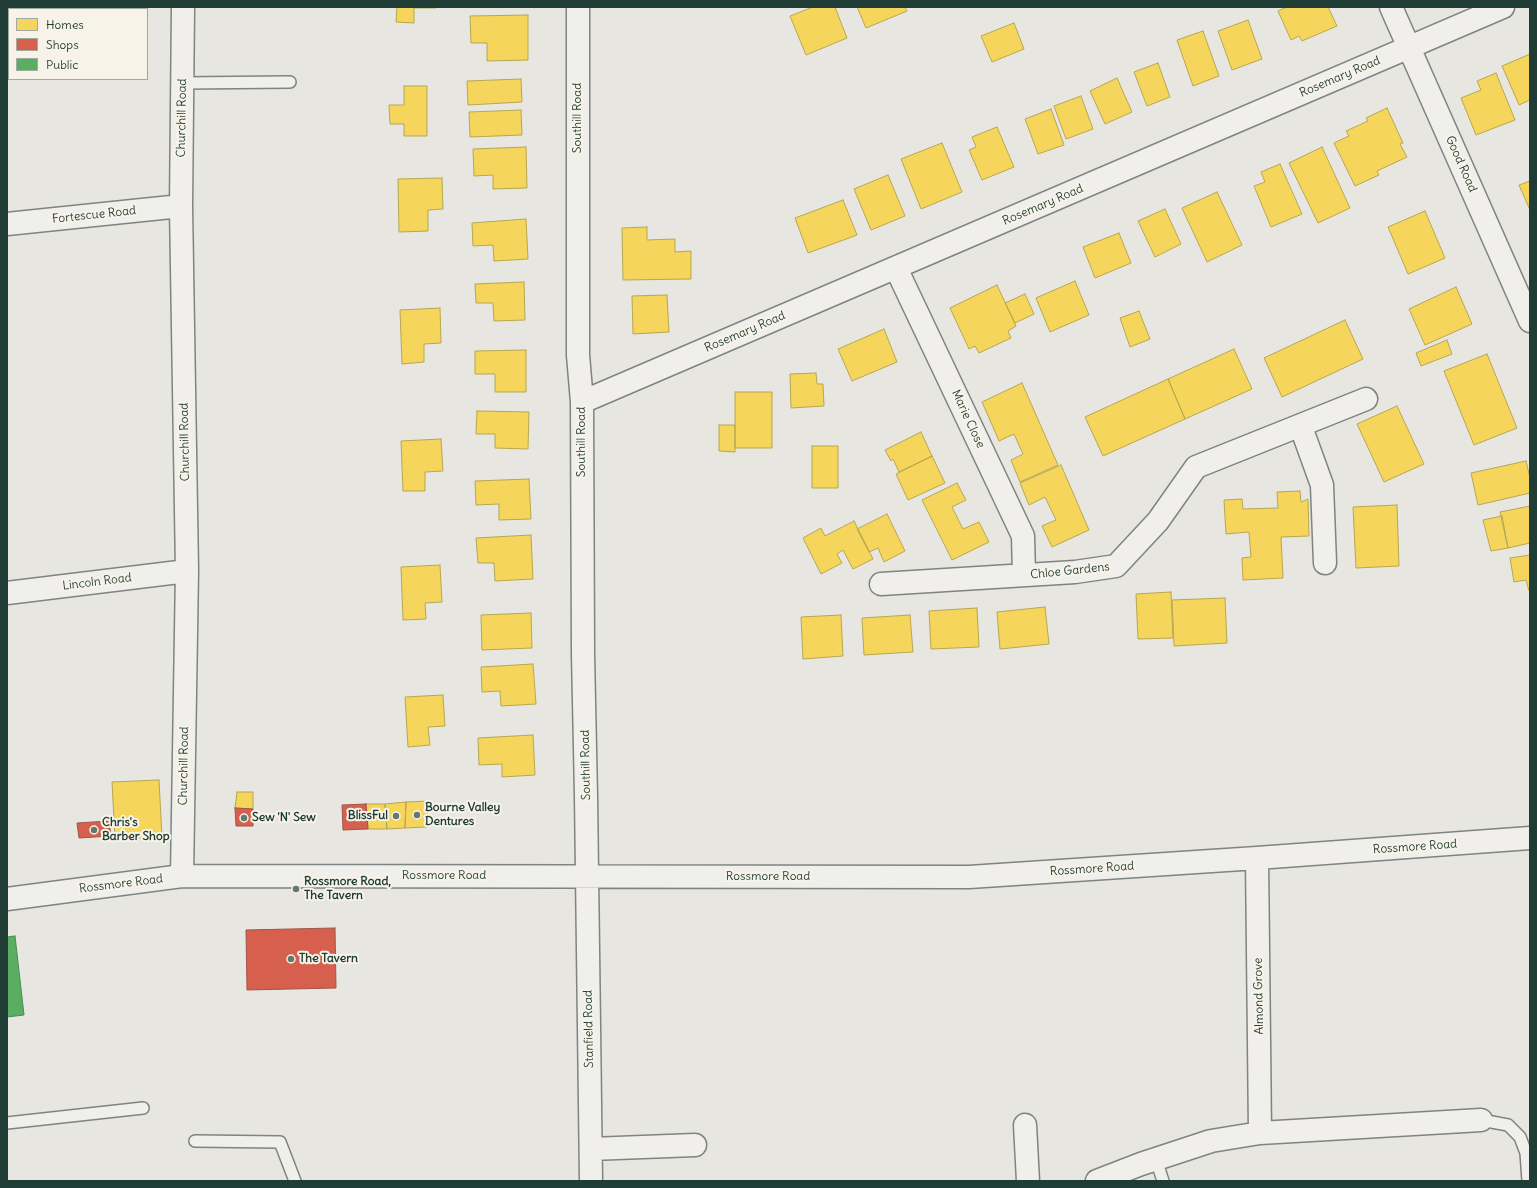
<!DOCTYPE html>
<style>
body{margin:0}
#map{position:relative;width:1537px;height:1188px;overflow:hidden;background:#e7e6e0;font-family:Delius,sans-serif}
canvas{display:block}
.frame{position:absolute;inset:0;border:8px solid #1f3d34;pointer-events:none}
.legend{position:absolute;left:8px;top:8px;width:140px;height:72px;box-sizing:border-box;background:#f7f3e8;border:1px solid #a1aaa0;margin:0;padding:5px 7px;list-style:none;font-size:12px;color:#1f3d34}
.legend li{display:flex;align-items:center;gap:8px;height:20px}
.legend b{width:20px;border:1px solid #a1aaa0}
</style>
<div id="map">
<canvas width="1537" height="1188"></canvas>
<div class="frame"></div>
<ul class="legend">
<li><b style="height:11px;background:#f6d55c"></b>Homes</li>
<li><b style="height:11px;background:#d6604d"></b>Shops</li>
<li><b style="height:11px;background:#5aae61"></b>Public</li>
</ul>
</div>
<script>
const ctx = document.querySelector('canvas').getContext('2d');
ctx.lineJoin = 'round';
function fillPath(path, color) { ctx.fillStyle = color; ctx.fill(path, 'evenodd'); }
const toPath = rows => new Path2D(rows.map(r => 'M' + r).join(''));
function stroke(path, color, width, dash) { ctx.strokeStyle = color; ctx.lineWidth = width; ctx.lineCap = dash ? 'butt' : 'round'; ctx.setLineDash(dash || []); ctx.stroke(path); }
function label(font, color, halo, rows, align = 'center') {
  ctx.font = font + ' Delius,sans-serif'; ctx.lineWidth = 4; ctx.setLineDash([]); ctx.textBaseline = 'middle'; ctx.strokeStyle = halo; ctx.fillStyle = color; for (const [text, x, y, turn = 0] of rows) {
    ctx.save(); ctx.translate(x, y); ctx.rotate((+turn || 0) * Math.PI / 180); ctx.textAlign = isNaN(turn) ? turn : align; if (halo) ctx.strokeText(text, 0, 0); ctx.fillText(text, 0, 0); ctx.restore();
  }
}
const homes = toPath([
 [397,7,436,7,436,8,414,8,414,23,396,22,397,7],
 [813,7,835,7,847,38,806,55,790,16,813,7],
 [857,7,905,7,907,11,866,28,857,7],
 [1287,7,1328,7,1337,26,1302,41,1299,36,1291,40,1278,11,1287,7],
 [528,15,528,60,487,61,487,43,471,43,470,16,528,15],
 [1248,20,1262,59,1232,70,1218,31,1248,20],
 [1014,23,1024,49,992,62,981,36,1014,23],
 [1203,31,1219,76,1193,86,1177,40,1203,31],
 [1530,54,1530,100,1519,105,1502,66,1530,54],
 [1158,63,1170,97,1147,106,1134,72,1158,63],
 [1496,73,1515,120,1476,135,1461,98,1481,90,1477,81,1496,73],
 [1117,78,1132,112,1105,124,1090,91,1117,78],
 [521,79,522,102,468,105,467,81,521,79],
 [404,86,427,86,427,136,404,136,404,124,390,124,389,105,404,105,404,86],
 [1081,96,1093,129,1066,139,1054,106,1081,96],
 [1387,108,1403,143,1400,144,1407,157,1377,171,1379,175,1355,186,1334,143,1349,136,1346,131,1368,121,1366,118,1387,108],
 [1051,109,1064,145,1038,154,1025,119,1051,109],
 [521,110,522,135,470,137,469,112,521,110],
 [997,127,1014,167,982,180,969,150,976,147,972,137,997,127],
 [942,143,962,192,921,209,901,159,942,143],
 [526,147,527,188,493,189,493,175,474,176,473,149,526,147],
 [1322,147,1350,208,1318,223,1289,163,1322,147],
 [1280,164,1302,214,1271,227,1254,186,1265,182,1261,172,1280,164],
 [888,175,905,216,871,230,854,189,888,175],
 [442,178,443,209,428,210,428,231,399,232,398,179,442,178],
 [1530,181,1530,210,1519,185,1530,181],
 [1217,192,1242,245,1207,262,1182,208,1217,192],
 [843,200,857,235,808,253,795,218,843,200],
 [1165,209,1181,244,1155,257,1138,221,1165,209],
 [1425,211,1445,258,1408,274,1388,227,1425,211],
 [526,219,528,259,494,261,493,245,473,246,472,223,526,219],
 [647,227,647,240,675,239,675,252,691,251,691,279,623,280,622,228,647,227],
 [1119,233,1131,263,1095,278,1083,247,1119,233],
 [1075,281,1089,315,1050,332,1036,298,1075,281],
 [524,282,525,320,494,321,493,303,476,303,475,284,524,282],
 [997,285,1016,326,1008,331,1011,338,979,353,975,346,969,349,950,308,997,285],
 [1456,287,1472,324,1425,345,1409,309,1456,287],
 [1025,294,1034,314,1015,323,1005,303,1025,294],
 [667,295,669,332,633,334,632,296,667,295],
 [440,308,441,343,424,344,424,362,402,364,400,310,440,308],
 [1139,311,1150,339,1130,347,1120,318,1139,311],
 [1345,320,1363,359,1282,397,1264,358,1345,320],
 [884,329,897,362,852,381,838,349,884,329],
 [1447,340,1452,354,1421,366,1416,353,1447,340],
 [1234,349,1252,389,1185,419,1168,379,1234,349],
 [526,350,526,392,495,392,495,374,475,374,475,351,526,350],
 [1487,354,1517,428,1474,445,1444,371,1487,354],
 [816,373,817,384,823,384,824,406,791,408,790,374,816,373],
 [1168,379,1185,419,1103,456,1085,417,1168,379],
 [1022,383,1058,465,1020,482,1011,460,1023,454,1014,434,999,441,982,402,1022,383],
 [735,392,772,392,772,448,735,448,735,392],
 [1397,406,1424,464,1384,482,1357,424,1397,406],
 [477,411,529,412,528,449,495,448,495,434,476,434,477,411],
 [719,425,735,425,735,452,719,451,719,425],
 [921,432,932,456,899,472,893,459,891,461,885,450,921,432],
 [441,439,443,471,425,472,425,491,403,491,401,441,441,439],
 [812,446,838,446,838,488,812,488,812,446],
 [932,456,945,483,908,500,896,474,932,456],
 [1526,461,1530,478,1530,493,1478,505,1471,473,1526,461],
 [1061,465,1089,530,1052,547,1042,526,1056,520,1045,497,1029,505,1020,483,1061,465],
 [529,479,531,519,499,520,499,504,476,505,475,481,529,479],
 [957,483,966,500,952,507,963,529,979,522,989,542,952,560,922,500,957,483],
 [1300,491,1301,502,1308,499,1309,536,1281,537,1283,578,1243,580,1242,558,1251,557,1249,532,1226,534,1224,500,1242,499,1243,509,1278,508,1277,492,1300,491],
 [1397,505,1399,566,1356,568,1353,507,1397,505],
 [1530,506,1530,543,1508,548,1500,512,1530,506],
 [887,514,905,551,884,562,878,548,869,552,857,529,887,514],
 [1502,516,1508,548,1491,551,1483,520,1502,516],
 [854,521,873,559,853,569,843,550,837,554,842,563,821,574,803,538,821,528,825,536,854,521],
 [531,535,533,579,495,581,494,563,478,563,476,538,531,535],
 [1530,555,1530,591,1529,591,1526,580,1514,582,1510,558,1530,555],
 [440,565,442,602,425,603,426,619,403,620,401,567,440,565],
 [1171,592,1173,638,1138,639,1136,594,1171,592],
 [1225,598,1227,643,1174,646,1172,600,1225,598],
 [1045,607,1049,644,1000,649,997,612,1045,607],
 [977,608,979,647,931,649,929,611,977,608],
 [531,613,532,648,482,650,481,615,531,613],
 [841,615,843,656,803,659,801,617,841,615],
 [910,615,913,652,864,655,862,618,910,615],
 [533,664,536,704,501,706,500,691,482,692,481,667,533,664],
 [443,695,445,726,428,727,430,745,408,747,405,697,443,695],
 [533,735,535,775,502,777,502,764,479,765,478,738,533,735],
 [159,780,162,837,115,839,112,782,159,780],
 [237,792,253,792,253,809,235,808,237,792],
 [428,801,427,827,405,828,406,802,428,801],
 [406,802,405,828,387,829,385,804,406,802],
 [366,804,385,804,387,829,368,829,366,804]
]);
fillPath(homes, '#f6d55c');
stroke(homes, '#b6a750', 1);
const shops = toPath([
 [366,804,368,829,343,830,342,805,366,804],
 [235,808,253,809,253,826,236,826,235,808],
 [109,821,111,836,79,838,77,823,109,821],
 [335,928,336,988,247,990,246,930,335,928]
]);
fillPath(shops, '#d6604d');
stroke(shops, '#9f5646', 1);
const public = toPath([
 [15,936,24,1015,7,1017,7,937,15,936]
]);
fillPath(public, '#5aae61');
stroke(public, '#488c54', 1);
const service = toPath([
 [182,83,290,82],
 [1481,1120,1508,1125,1520,1137,1526,1153,1528,1181],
 [7,1123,143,1108],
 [195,1141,280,1142,295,1181],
 [1156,1159,1163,1181]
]);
const minor = toPath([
 [578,7,578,355,582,402,583,654,586,796,591,1181],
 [1391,7,1530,321],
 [7,224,181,206],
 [896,268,1023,536,1024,575],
 [582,402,1503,7],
 [1301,427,1322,485,1325,563],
 [881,584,1075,572,1116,566,1158,521,1196,467,1366,399],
 [7,593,187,571],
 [1257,858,1260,1133],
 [182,876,187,571,181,206,183,7],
 [7,899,182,876,969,877,1257,858,1530,838],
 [1025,1125,1028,1181],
 [591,1149,695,1145],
 [1097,1181,1141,1164,1211,1141,1260,1133,1481,1120]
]);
stroke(service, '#7e847f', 14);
stroke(minor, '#7e847f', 25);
stroke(service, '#f0efeb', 11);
stroke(minor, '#f0efeb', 22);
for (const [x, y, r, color] of [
 [417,815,4,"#657870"],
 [396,816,4,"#657870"],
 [244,818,4,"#657870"],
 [94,830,4,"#657870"],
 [296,889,4,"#657870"],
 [291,959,4,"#657870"]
]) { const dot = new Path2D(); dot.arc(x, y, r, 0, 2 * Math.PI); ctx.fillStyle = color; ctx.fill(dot); stroke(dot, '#f7f3e8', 1.5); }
label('12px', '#1f3d34', '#f7f3e8', [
 ["Rosemary Road",1340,77,-23],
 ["Churchill Road",182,118,-89],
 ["Southill Road",578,118,-90],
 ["Good Road",1461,164,66],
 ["Rosemary Road",1043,205,-23],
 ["Fortescue Road",94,215,-6],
 ["Rosemary Road",745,332,-23],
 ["Marie Close",968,419,65],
 ["Churchill Road",185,442,-91],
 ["Southill Road",582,442,-90],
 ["Chloe Gardens",1070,571,-6],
 ["Lincoln Road",97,582,-7],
 ["Southill Road",586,765,-91],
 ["Churchill Road",184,766,-89],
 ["Rossmore Road",1415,847,-4],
 ["Rossmore Road",1092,869,-4],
 ["Rossmore Road",444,876],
 ["Rossmore Road",768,877],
 ["Rossmore Road",121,884,-7],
 ["Almond Grove",1259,996,-91],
 ["Stanfield Road",589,1029,-91]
]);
label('bold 12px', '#1f3d34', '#f7f3e8', [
 ["Bourne Valley",425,808],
 ["Dentures",425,822],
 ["BlissFul",388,816,"right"],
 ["Sew 'N' Sew",252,818],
 ["Chris's",102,823],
 ["Barber Shop",102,837],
 ["Rossmore Road,",304,882],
 ["The Tavern",304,896],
 ["The Tavern",299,959]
], 'left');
</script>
